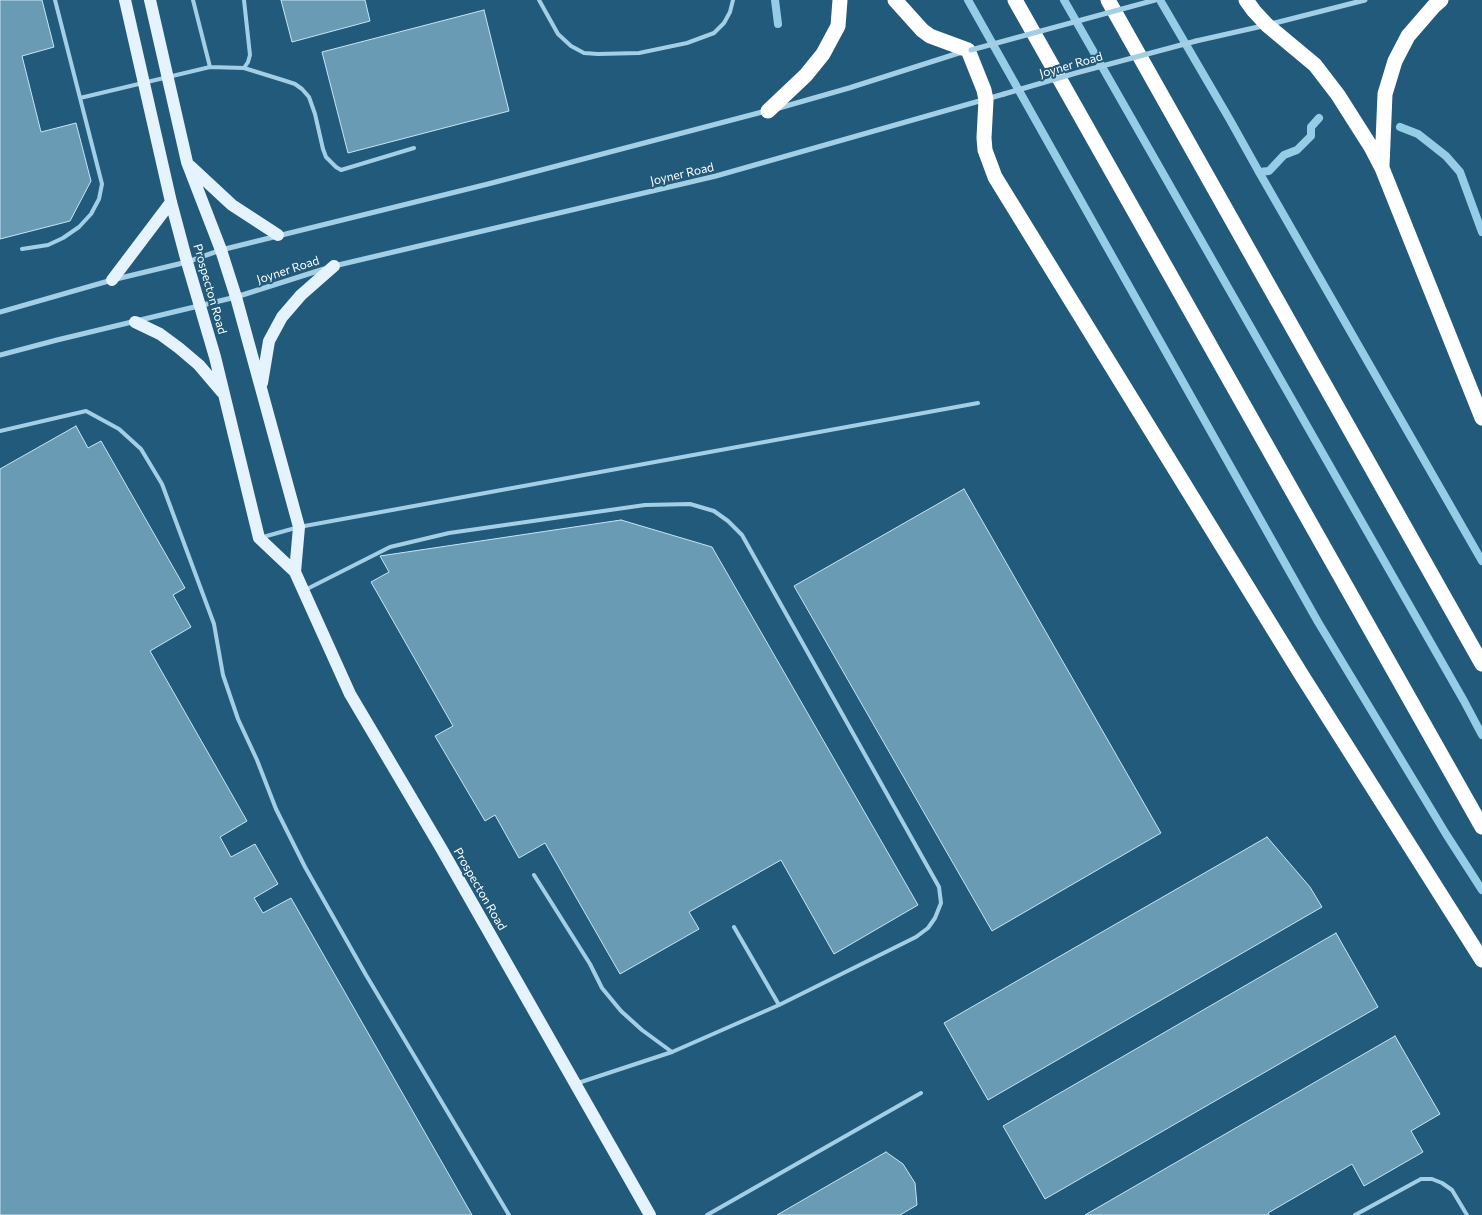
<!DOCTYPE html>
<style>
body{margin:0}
canvas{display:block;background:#215a7b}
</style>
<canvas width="1482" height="1215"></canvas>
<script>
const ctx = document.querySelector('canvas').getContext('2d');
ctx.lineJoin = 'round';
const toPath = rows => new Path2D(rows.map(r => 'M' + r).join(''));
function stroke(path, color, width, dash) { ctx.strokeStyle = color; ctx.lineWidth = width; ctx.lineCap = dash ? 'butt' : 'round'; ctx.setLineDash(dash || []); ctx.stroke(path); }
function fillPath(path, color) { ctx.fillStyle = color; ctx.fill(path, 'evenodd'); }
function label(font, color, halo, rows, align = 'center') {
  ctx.font = font + ' Commissioner,sans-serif'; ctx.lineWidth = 4; ctx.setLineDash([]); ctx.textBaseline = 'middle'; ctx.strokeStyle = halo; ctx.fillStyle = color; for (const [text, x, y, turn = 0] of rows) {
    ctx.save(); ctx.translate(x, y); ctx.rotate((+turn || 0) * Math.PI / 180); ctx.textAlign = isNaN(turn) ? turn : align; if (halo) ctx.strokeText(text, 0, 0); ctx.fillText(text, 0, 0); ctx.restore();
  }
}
stroke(toPath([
 [775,0,778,24],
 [968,0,1318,622,1446,834,1482,890],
 [1064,0,1464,701,1482,735],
 [1160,0,1230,120,1259,172,1482,561],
 [1400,127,1418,134,1446,156,1460,172,1482,232],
 [1259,172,1269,171,1284,155,1297,150,1311,136,1311,127,1319,118]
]), '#97cce7', 8);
const building = toPath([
 [0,0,42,0,54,47,22,56,41,132,76,123,91,181,70,221,0,239,0,0],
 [281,0,365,0,370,21,292,42,281,0],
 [484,10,509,111,348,153,322,52,484,10],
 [76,426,88,448,101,441,185,588,173,595,191,627,150,651,247,821,220,837,231,857,255,844,278,884,254,898,263,913,291,898,472,1215,0,1215,0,469,76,426],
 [964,489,1161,833,992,931,794,586,964,489],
 [621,520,712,547,918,905,834,954,781,860,689,912,699,929,620,974,545,843,519,858,495,815,485,821,435,736,453,726,371,582,389,572,380,556,621,520],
 [1267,837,1310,887,1322,907,988,1100,944,1023,1267,837],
 [1336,933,1378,1007,1045,1199,1003,1126,1336,933],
 [1395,1036,1440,1114,1411,1131,1423,1152,1364,1186,1352,1164,1268,1213,1269,1215,1085,1215,1395,1036],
 [886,1152,903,1164,915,1183,917,1205,900,1215,777,1215,886,1152]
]);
fillPath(building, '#6a9bb5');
stroke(building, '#c6e5f4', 1);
stroke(toPath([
 [193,0,210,67],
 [539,0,558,34,571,46,584,53,598,54,639,53,687,43,714,33,724,23,730,12,733,0],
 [244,68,248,62,250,55,244,0],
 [80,98,210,67,244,68,286,81,295,84,302,89,309,97,315,114,323,149,326,157,336,167,341,170,414,148],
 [22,249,48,245,63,238,79,227,91,214,99,199,102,184,55,0],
 [0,431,86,411,119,429,141,449,162,484,214,624,223,675,238,719,257,760,276,809,305,867,366,975,509,1215],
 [263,537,299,527,978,403],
 [305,590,390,547,449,533,645,505,690,504,714,511,728,521,742,535,939,887,941,903,935,918,928,928,916,937,779,1005,672,1052,578,1083],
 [534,875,590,964,602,988,621,1011,642,1030,672,1052],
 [734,927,779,1005],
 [707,1215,921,1093],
 [1355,1215,1421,1179,1432,1179,1442,1183,1452,1190,1467,1215]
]), '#a3cfe6', 4);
stroke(toPath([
 [1196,41,1267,25,1365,0],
 [779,108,849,88,962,52],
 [334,266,716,176,1004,94],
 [0,312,112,280,187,262,221,250,488,184,766,111],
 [0,355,57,340,236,297,324,269]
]), '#a3cfe6', 5);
stroke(toPath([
 [125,0,171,202,187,262,215,357,259,538,295,572,350,694,441,848,650,1215],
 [150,0,187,162,221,250,236,297,299,527,295,572],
 [190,166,232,205,278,235],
 [112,280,171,202],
 [135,322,160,334,179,348,199,365,222,392],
 [262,383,269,341,282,317,301,295,334,266]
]), '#e4f3fd', 12);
stroke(toPath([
 [895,0,922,30,930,36,968,50,984,90,986,100,984,138,985,150,995,177,1301,674,1482,960],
 [1015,0,1482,827],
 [1108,0,1482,664],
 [1246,0,1254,11,1267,25,1315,65,1338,95,1371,147,1382,168,1482,418],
 [768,111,806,75,823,54,838,26,840,0],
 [1382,166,1385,94,1395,61,1408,36,1434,6,1441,0]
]), '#fff', 15);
stroke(toPath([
 [971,50,1155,0],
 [1004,94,1076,73,1196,41]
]), '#a3cfe6', 5);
label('12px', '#fff', '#215a7b', [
 ["Joyner Road",1071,65,-16],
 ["Joyner Road",682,174,-13],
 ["Joyner Road",288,270,-18],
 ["Prospecton Road",210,289,74],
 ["Prospecton Road",480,889,60]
]);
</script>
